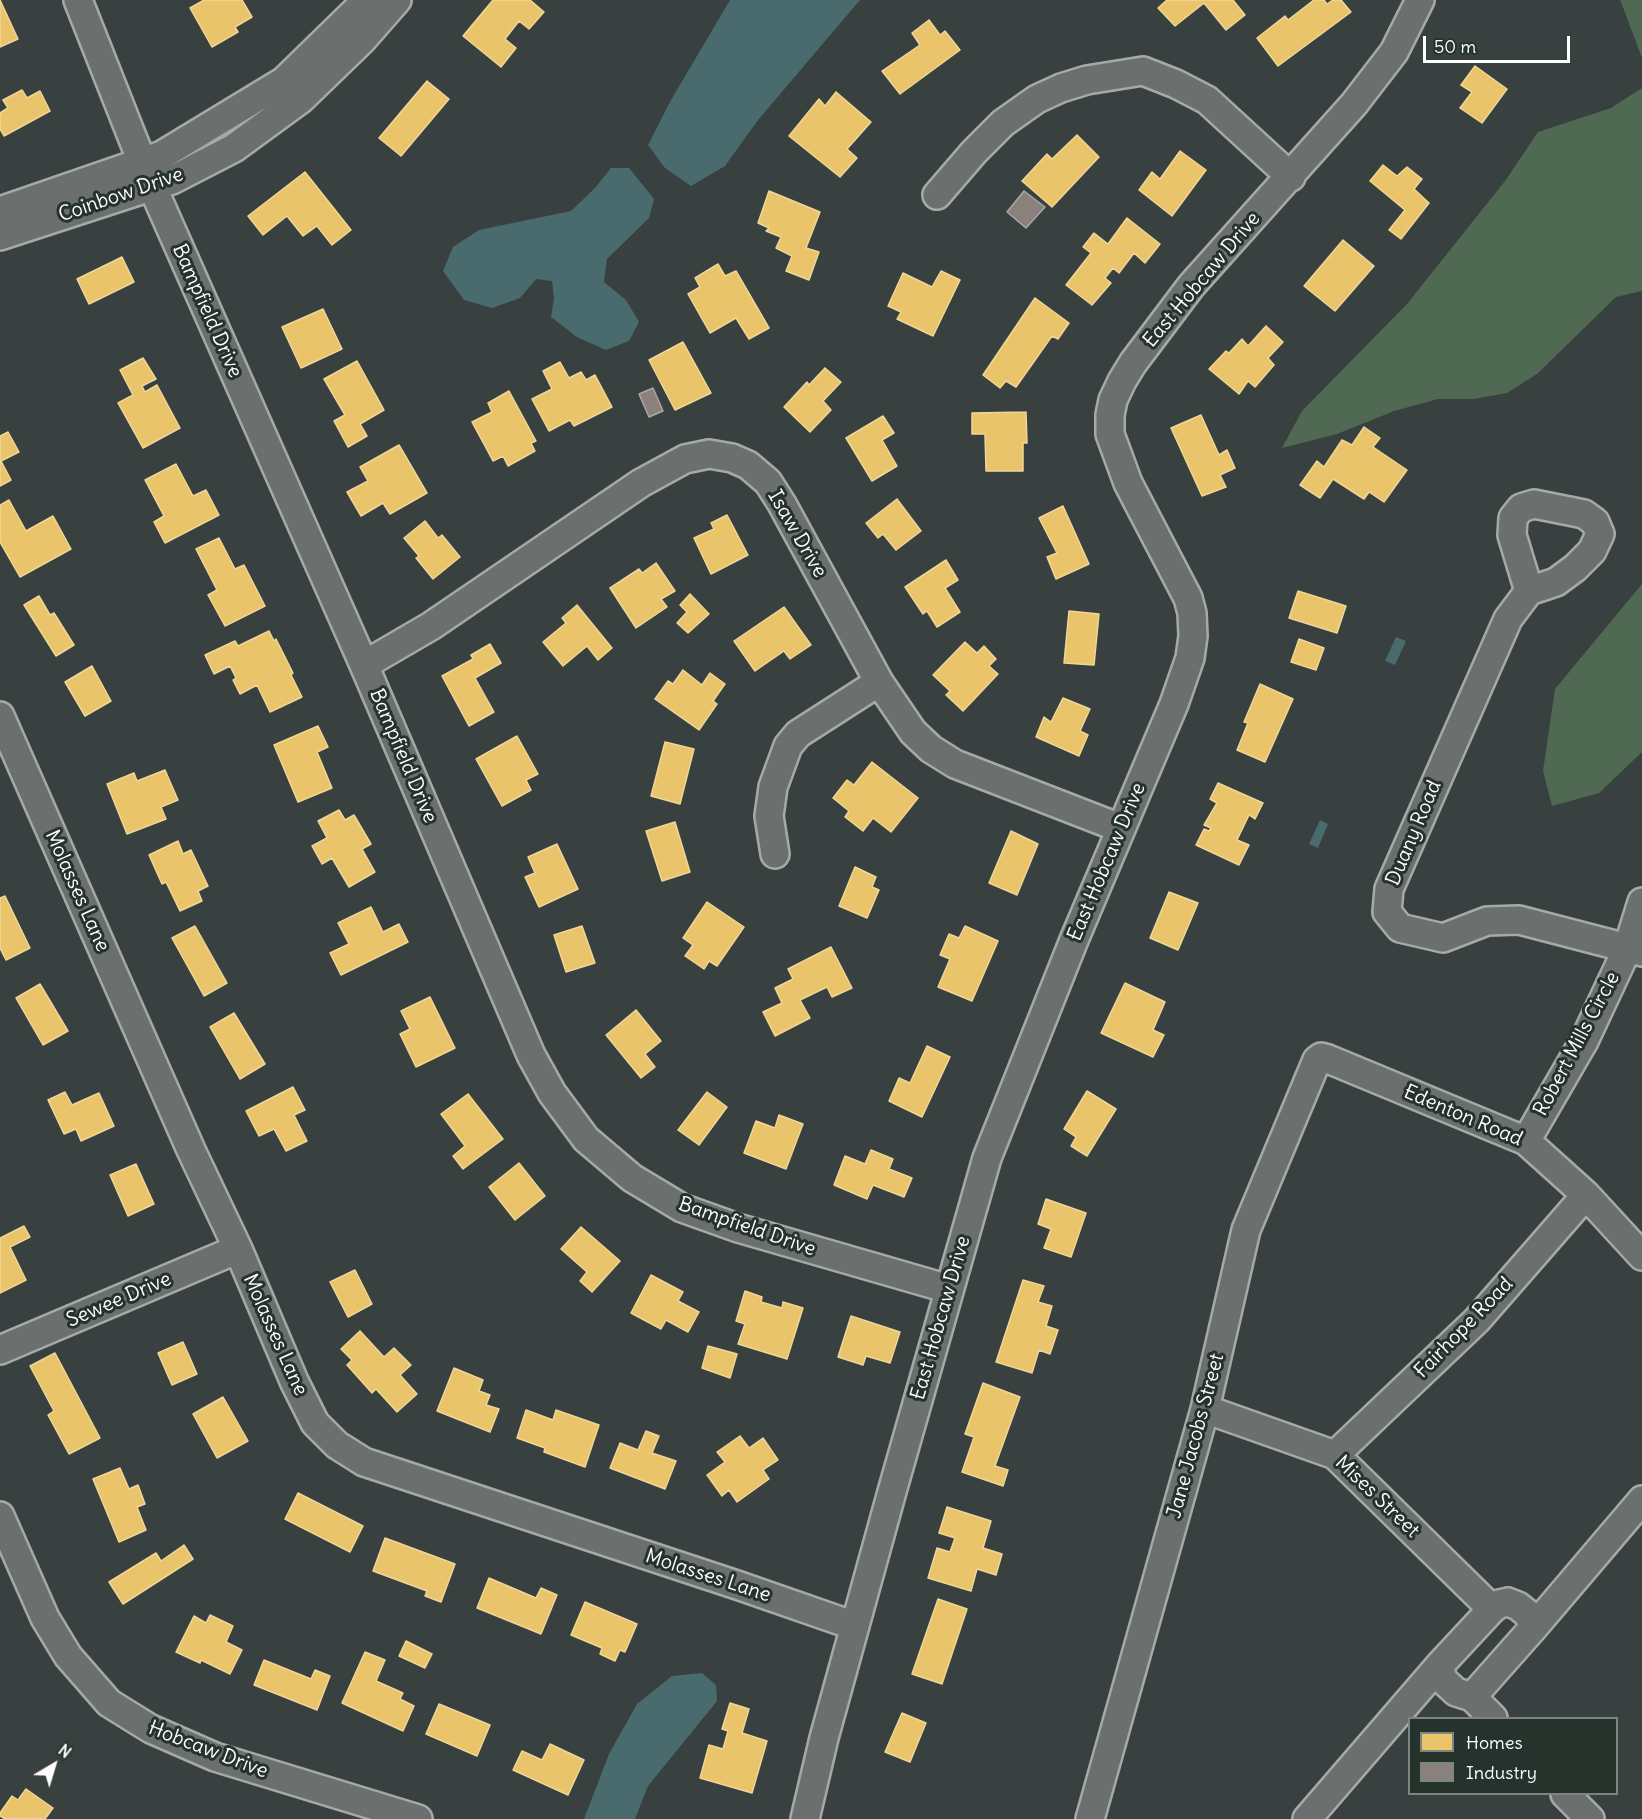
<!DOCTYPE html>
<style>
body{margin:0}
#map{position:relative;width:1642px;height:1819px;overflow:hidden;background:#394040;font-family:Delius,sans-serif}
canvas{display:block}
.legend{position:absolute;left:1408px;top:1717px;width:210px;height:78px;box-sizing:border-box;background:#26332d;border:2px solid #7d8581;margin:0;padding:8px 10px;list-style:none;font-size:18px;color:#fff}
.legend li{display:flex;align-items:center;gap:12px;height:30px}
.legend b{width:30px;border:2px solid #7d8581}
.north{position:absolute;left:24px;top:1735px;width:60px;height:60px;-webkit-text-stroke:4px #26332d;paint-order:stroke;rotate:38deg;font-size:16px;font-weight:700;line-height:24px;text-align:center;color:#fff}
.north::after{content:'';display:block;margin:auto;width:21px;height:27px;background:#fff;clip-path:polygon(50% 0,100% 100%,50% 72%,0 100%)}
.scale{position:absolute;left:1423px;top:36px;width:147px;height:27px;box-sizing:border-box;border:3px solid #fff;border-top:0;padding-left:8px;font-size:18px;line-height:21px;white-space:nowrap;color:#fff;-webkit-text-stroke:4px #26332d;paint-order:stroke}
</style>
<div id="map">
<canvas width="1642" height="1819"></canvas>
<ul class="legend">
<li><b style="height:16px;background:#e9c46a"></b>Homes</li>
<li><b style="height:16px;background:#8a817c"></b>Industry</li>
</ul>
<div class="north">N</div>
<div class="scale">50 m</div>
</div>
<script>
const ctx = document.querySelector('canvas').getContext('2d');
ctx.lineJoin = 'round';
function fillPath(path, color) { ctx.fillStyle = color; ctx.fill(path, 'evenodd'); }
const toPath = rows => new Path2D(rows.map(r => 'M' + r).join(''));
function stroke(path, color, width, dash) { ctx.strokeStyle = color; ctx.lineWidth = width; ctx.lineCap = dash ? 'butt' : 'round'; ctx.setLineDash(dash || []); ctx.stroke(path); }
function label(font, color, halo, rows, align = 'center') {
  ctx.font = font + ' Delius,sans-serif'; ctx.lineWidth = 6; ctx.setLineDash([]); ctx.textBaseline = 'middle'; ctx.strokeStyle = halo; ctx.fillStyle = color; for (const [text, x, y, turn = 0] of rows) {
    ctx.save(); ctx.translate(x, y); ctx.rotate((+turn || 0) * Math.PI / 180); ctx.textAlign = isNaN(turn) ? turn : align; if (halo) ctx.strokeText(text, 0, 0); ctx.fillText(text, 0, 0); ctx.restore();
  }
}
fillPath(toPath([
 [1620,0,1642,0,1642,58,1621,2],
 [1642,88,1642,291,1616,297,1537,374,1507,393,1474,399,1438,399,1394,411,1337,434,1282,448,1302,411,1407,304,1505,181,1538,132,1611,108],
 [1642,584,1642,752,1599,793,1552,806,1543,771,1555,689]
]), '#506953');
fillPath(toPath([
 [730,0,860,0,758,120,725,166,691,186,665,168,648,145,671,100],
 [611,168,629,168,654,199,649,218,607,259,604,282,626,300,639,322,629,341,606,350,577,337,551,317,554,299,552,281,536,279,520,298,492,308,464,300,443,271,453,247,479,230,571,211,595,188],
 [1396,637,1406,641,1395,665,1385,661],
 [1320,820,1328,824,1318,848,1309,844],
 [702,1673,716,1685,717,1701,648,1786,635,1819,584,1819,609,1754,637,1704,672,1676]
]), '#496b6e');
const homes = toPath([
 [0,0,18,39,0,47,0,0],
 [204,0,242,0,252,17,235,27,238,32,212,47,190,8,204,0],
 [493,0,530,0,544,12,529,29,519,21,505,39,516,48,501,67,463,36,493,0],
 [1167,0,1233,0,1245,15,1226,30,1204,3,1175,26,1158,8,1167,0],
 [1314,0,1324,0,1327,4,1333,0,1341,0,1351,12,1278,66,1257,38,1285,16,1288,20,1314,0],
 [929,20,940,35,945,31,960,50,900,94,882,71,920,45,912,33,929,20],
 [1475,66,1507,89,1482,123,1460,108,1472,92,1461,85,1475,66],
 [427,81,449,99,401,156,379,138,427,81],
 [22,90,27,98,40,91,50,111,4,136,0,129,0,113,8,108,3,100,22,90],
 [836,92,871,122,847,149,857,158,840,177,789,136,819,99,825,106,836,92],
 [1077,135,1099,157,1052,207,1022,181,1047,154,1052,159,1077,135],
 [1180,151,1206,170,1172,216,1139,190,1152,172,1160,179,1180,151],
 [1383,165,1397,176,1407,167,1422,179,1414,189,1429,203,1401,239,1389,230,1405,210,1370,181,1383,165],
 [305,172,351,230,332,245,317,226,303,236,287,216,263,235,248,216,305,172],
 [769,191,820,212,806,248,819,252,809,280,786,271,792,256,776,248,781,237,766,231,769,228,758,223,769,191],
 [1127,218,1160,244,1145,263,1134,253,1119,273,1113,268,1105,278,1111,283,1092,305,1066,285,1091,253,1083,247,1094,233,1108,244,1127,218],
 [1343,240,1374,266,1335,311,1304,286,1343,240],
 [122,257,134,282,89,304,77,279,122,257],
 [718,264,725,276,736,271,769,328,749,339,736,318,710,333,688,294,700,287,695,278,718,264],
 [941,271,960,280,933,336,897,319,901,312,888,306,903,273,932,287,941,271],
 [1035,298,1069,323,1058,339,1052,336,1016,387,1006,381,1000,388,983,375,1035,298],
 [323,309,342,349,301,368,282,327,323,309],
 [1266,326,1283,342,1268,358,1274,365,1255,387,1248,381,1239,394,1209,369,1226,351,1229,353,1242,339,1248,346,1266,326],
 [683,342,711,393,675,410,649,360,683,342],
 [143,358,156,379,142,386,145,392,157,385,180,428,143,448,118,403,133,395,120,370,143,358],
 [357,361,384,410,360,424,367,436,348,447,334,421,345,415,324,379,357,361],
 [560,362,569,378,581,372,586,380,595,375,612,407,574,426,570,420,549,431,532,399,552,389,543,371,560,362],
 [825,368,841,382,823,401,831,410,810,432,784,407,807,382,809,385,825,368],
 [509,391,536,441,531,443,535,451,508,466,503,456,493,461,472,422,492,412,488,403,509,391],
 [1026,412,1027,443,1023,443,1023,471,986,471,985,434,972,434,972,413,1026,412],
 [1201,415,1219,455,1227,450,1235,468,1220,475,1226,487,1202,496,1171,428,1201,415],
 [883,416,894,433,882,440,897,466,872,481,846,438,883,416],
 [1364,427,1380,438,1373,447,1407,470,1384,502,1369,492,1364,499,1333,479,1320,498,1300,485,1317,461,1324,467,1342,440,1352,445,1364,427],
 [8,432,19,452,1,461,11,480,0,486,0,436,8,432],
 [399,445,427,493,390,514,383,503,361,516,347,492,368,481,360,467,399,445],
 [176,464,193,496,206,490,219,515,165,543,154,522,164,516,145,480,176,464],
 [897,499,921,531,896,550,883,534,878,538,866,523,897,499],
 [9,500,26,531,53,516,71,549,20,577,0,542,0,505,9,500],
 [1063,506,1089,564,1056,579,1047,557,1057,553,1039,518,1063,506],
 [727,515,748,555,711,574,694,538,714,529,711,523,727,515],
 [425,521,438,538,442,535,460,557,433,579,416,558,419,556,404,538,425,521],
 [219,538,235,569,244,565,265,606,225,626,208,595,217,590,196,549,219,538],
 [946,560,958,580,945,588,960,612,937,627,927,611,923,614,905,587,946,560],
 [656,563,675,591,661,599,667,607,636,628,610,588,639,569,642,573,656,563],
 [1298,591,1346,606,1337,633,1289,618,1298,591],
 [690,594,709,614,688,633,677,623,687,612,680,605,690,594],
 [39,596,50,615,54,613,74,645,56,656,24,605,39,596],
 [577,605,612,648,598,660,587,646,563,666,543,642,566,623,562,618,577,605],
 [784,607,811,645,790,659,784,651,755,671,734,641,784,607],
 [1069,611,1099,614,1094,665,1064,663,1069,611],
 [269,631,274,641,276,639,293,673,291,675,302,697,270,712,257,685,240,694,233,680,236,678,230,666,214,674,205,655,235,641,238,646,269,631],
 [1299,639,1324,648,1316,670,1291,662,1299,639],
 [965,642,977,653,984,646,996,659,989,666,998,674,963,711,946,695,950,691,933,675,965,642],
 [490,644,501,663,475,678,494,712,469,726,442,676,473,659,471,655,490,644],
 [92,666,111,701,85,716,65,682,92,666],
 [683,670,702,685,710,673,725,684,713,701,717,704,699,730,655,699,668,681,673,684,683,670],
 [1260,684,1293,699,1265,762,1237,750,1248,723,1244,722,1260,684],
 [1063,698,1090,709,1080,731,1088,735,1079,756,1036,737,1044,717,1051,722,1063,698],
 [318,726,328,747,317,752,332,788,298,802,274,745,318,726],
 [517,736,538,774,526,780,531,790,502,806,476,759,517,736],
 [665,742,694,749,680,804,651,796,665,742],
 [872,762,918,798,891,832,873,818,863,831,845,817,849,811,833,798,847,780,854,785,872,762],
 [165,770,178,800,161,807,166,819,127,834,107,784,134,773,137,781,165,770],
 [1218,783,1263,803,1255,819,1249,815,1237,840,1249,845,1239,865,1196,845,1204,829,1209,831,1211,828,1204,825,1217,803,1210,799,1218,783],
 [339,810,345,820,354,815,371,844,362,849,375,872,349,887,332,858,322,864,312,846,327,838,318,821,339,810],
 [675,822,690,872,662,881,646,831,675,822],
 [1011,831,1038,844,1017,895,989,883,1011,831],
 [178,841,183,854,191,850,208,886,198,891,202,901,180,911,166,882,162,884,149,855,178,841],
 [557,844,578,889,539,907,525,877,535,873,528,857,557,844],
 [855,867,876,877,872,887,879,890,867,918,839,906,855,867],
 [1169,892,1198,903,1178,950,1150,938,1169,892],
 [5,896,30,948,6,960,0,948,0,898,5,896],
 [707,902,744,927,717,966,709,961,704,969,685,956,693,945,683,938,707,902],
 [371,907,383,932,399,924,408,942,341,975,330,953,349,944,338,923,371,907],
 [195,926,227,983,204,996,172,938,195,926],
 [582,926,595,963,566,972,554,935,582,926],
 [965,926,998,941,972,1001,938,987,950,959,940,955,949,934,959,938,965,926],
 [831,947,852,988,832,997,827,987,800,1000,810,1018,775,1036,763,1012,782,1003,775,988,793,979,788,969,831,947],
 [1125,983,1165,1002,1153,1030,1164,1035,1153,1057,1101,1033,1125,983],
 [40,984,68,1031,43,1045,16,998,40,984],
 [430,997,455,1048,416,1067,400,1034,410,1029,401,1011,430,997],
 [636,1010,661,1041,645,1054,655,1067,641,1078,606,1035,636,1010],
 [234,1013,265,1064,240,1079,210,1027,234,1013],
 [927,1046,950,1057,922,1117,889,1101,899,1078,910,1083,927,1046],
 [293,1087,305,1110,294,1115,307,1141,286,1151,274,1129,259,1136,246,1111,293,1087],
 [1087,1091,1116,1109,1087,1156,1071,1146,1076,1137,1064,1129,1087,1091],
 [65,1092,72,1105,99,1093,114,1126,81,1141,76,1129,64,1134,48,1100,65,1092],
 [707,1092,727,1107,699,1145,678,1130,707,1092],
 [468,1094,503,1139,463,1169,453,1156,465,1146,441,1114,468,1094],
 [779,1115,803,1124,786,1169,744,1153,756,1121,775,1128,779,1115],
 [871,1150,893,1159,889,1169,912,1178,904,1197,873,1185,867,1199,834,1185,845,1156,865,1164,871,1150],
 [519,1163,545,1196,515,1220,489,1187,519,1163],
 [136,1164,154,1204,128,1216,110,1175,136,1164],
 [1046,1199,1086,1213,1071,1257,1044,1248,1051,1229,1038,1224,1046,1199],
 [24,1226,30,1237,10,1247,26,1280,0,1293,0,1238,24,1226],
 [581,1227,620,1261,592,1292,580,1281,587,1272,561,1249,581,1227],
 [355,1270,372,1304,348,1317,330,1282,355,1270],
 [651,1275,683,1292,678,1301,699,1312,688,1332,666,1320,661,1329,631,1313,651,1275],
 [1023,1280,1044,1286,1038,1302,1052,1306,1046,1326,1058,1330,1050,1354,1039,1350,1032,1373,996,1362,1023,1280],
 [745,1291,762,1297,761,1302,782,1308,783,1302,803,1308,787,1359,738,1344,745,1324,736,1321,745,1291],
 [851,1316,900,1332,890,1363,866,1356,863,1365,838,1357,851,1316],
 [360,1331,384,1357,394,1348,411,1365,400,1375,417,1394,397,1412,376,1389,372,1393,347,1365,352,1360,341,1349,360,1331],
 [183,1342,197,1374,172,1385,158,1353,183,1342],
 [708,1346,737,1354,730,1378,702,1368,708,1346],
 [55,1353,100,1438,69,1454,48,1415,54,1411,30,1366,55,1353],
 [454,1368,483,1380,479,1391,490,1395,486,1405,499,1409,490,1432,437,1411,454,1368],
 [983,1383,1020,1397,995,1466,1008,1470,1003,1486,962,1472,974,1437,965,1434,983,1383],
 [223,1397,248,1441,217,1458,193,1414,223,1397],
 [526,1410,553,1420,556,1410,599,1425,585,1467,544,1452,545,1448,517,1438,526,1410],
 [646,1431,659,1436,652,1453,676,1461,665,1489,610,1468,620,1443,638,1450,646,1431],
 [740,1436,749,1448,763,1438,778,1460,763,1470,769,1479,737,1502,729,1490,722,1496,707,1475,725,1462,717,1452,740,1436],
 [120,1468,129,1489,138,1485,145,1504,137,1507,146,1530,119,1542,93,1479,120,1468],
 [298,1493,363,1526,350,1552,285,1519,298,1493],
 [947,1507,991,1521,983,1548,1002,1554,996,1575,977,1569,971,1591,928,1578,937,1548,950,1552,955,1538,939,1533,947,1507],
 [385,1538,455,1564,441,1602,425,1596,427,1591,373,1571,385,1538],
 [184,1545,193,1559,123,1604,109,1582,156,1553,161,1561,184,1545],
 [489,1578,536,1598,541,1588,557,1595,541,1634,477,1608,489,1578],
 [938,1599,967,1609,942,1684,912,1674,938,1599],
 [585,1602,637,1624,625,1652,620,1650,615,1661,600,1654,602,1648,571,1635,585,1602],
 [210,1615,233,1626,226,1642,242,1650,230,1674,201,1660,200,1663,176,1652,194,1616,206,1623,210,1615],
 [406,1641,432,1654,425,1668,399,1656,406,1641],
 [365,1652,385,1660,376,1681,403,1693,400,1699,414,1706,403,1731,342,1703,365,1652],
 [264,1660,311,1679,315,1670,330,1676,317,1710,254,1685,264,1660],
 [730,1703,749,1709,742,1733,767,1741,752,1793,700,1778,709,1745,723,1749,728,1731,722,1729,730,1703],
 [439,1704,490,1725,477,1756,426,1734,439,1704],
 [902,1713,926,1723,910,1762,885,1752,902,1713],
 [550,1744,584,1760,568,1795,513,1770,522,1751,542,1760,550,1744],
 [26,1789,53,1808,45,1819,5,1819,0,1816,0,1813,12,1796,18,1800,26,1789]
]);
fillPath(homes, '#e9c46a');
stroke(homes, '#f0d697', 1.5);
const industry = toPath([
 [1024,191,1045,207,1026,228,1007,212,1024,191],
 [653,388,663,411,649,417,639,394,653,388]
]);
fillPath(industry, '#8a817c');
stroke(industry, '#ada7a3', 1.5);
const minor = toPath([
 [78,0,148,177,364,665,531,1055,552,1093,586,1139,632,1178,682,1208,738,1228,949,1289],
 [937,195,974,152,1003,123,1037,99,1061,88,1087,80,1143,71,1176,84,1207,100,1291,177],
 [0,211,162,155,284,81,367,0],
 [0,236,172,180,234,148,301,99,362,40,397,0],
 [1529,591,1556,582,1575,568,1592,551,1600,534,1595,522,1584,514,1534,504,1521,508,1513,518,1512,535,1529,591,1508,619,1389,889,1387,912,1400,928,1443,938,1487,921,1519,920,1642,952],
 [364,665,431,626,641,483,685,459,709,454,732,458,748,465,768,482,782,504,879,682,913,732,931,749,955,764,1120,828],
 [0,716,191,1150,238,1249,294,1381,315,1423,337,1445,364,1462,737,1585,855,1626],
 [775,854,769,816,773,787,788,746,798,734,879,682],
 [1526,1141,1584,1041,1628,947,1642,902],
 [0,1350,238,1249],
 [1205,1409,1335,1455,1492,1609],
 [1335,1455,1477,1320,1586,1195],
 [0,1516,45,1618,68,1656,109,1703,151,1729,215,1757,418,1819],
 [1508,1602,1518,1606,1528,1614,1534,1627,1472,1697,1456,1692,1443,1680,1439,1666,1492,1609,1499,1604,1508,1602],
 [1534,1627,1642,1500],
 [1472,1697,1493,1718],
 [1565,1794,1590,1819],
 [805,1819,824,1738,893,1488,987,1158,1074,940,1174,704,1190,658,1193,636,1192,613,1188,598,1128,483,1110,434,1110,415,1113,400,1122,381,1133,363,1191,286,1354,104,1394,52,1420,0],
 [1090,1819,1205,1409,1246,1230,1317,1060,1321,1057,1328,1059,1526,1141,1586,1195,1642,1256],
 [1307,1819,1439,1666]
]);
stroke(minor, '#a6a9a9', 32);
stroke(minor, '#6b706e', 27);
label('20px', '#fff', '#26332d', [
 ["Coinbow Drive",121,195,-19],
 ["East Hobcaw Drive",1202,280,-50],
 ["Bampfield Drive",207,311,66],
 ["Isaw Drive",797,534,60],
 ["Bampfield Drive",403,756,67],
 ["Duany Road",1414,833,-67],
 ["East Hobcaw Drive",1107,862,-67],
 ["Molasses Lane",77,891,66],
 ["Robert Mills Circle",1577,1044,-62],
 ["Edenton Road",1463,1116,23],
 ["Bampfield Drive",747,1227,19],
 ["Sewee Drive",119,1300,-23],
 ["East Hobcaw Drive",941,1318,-74],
 ["Fairhope Road",1464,1328,-46],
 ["Molasses Lane",275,1335,66],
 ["Jane Jacobs Street",1196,1436,-75],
 ["Mises Street",1377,1497,44],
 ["Molasses Lane",708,1576,18],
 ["Hobcaw Drive",208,1750,21]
]);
</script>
